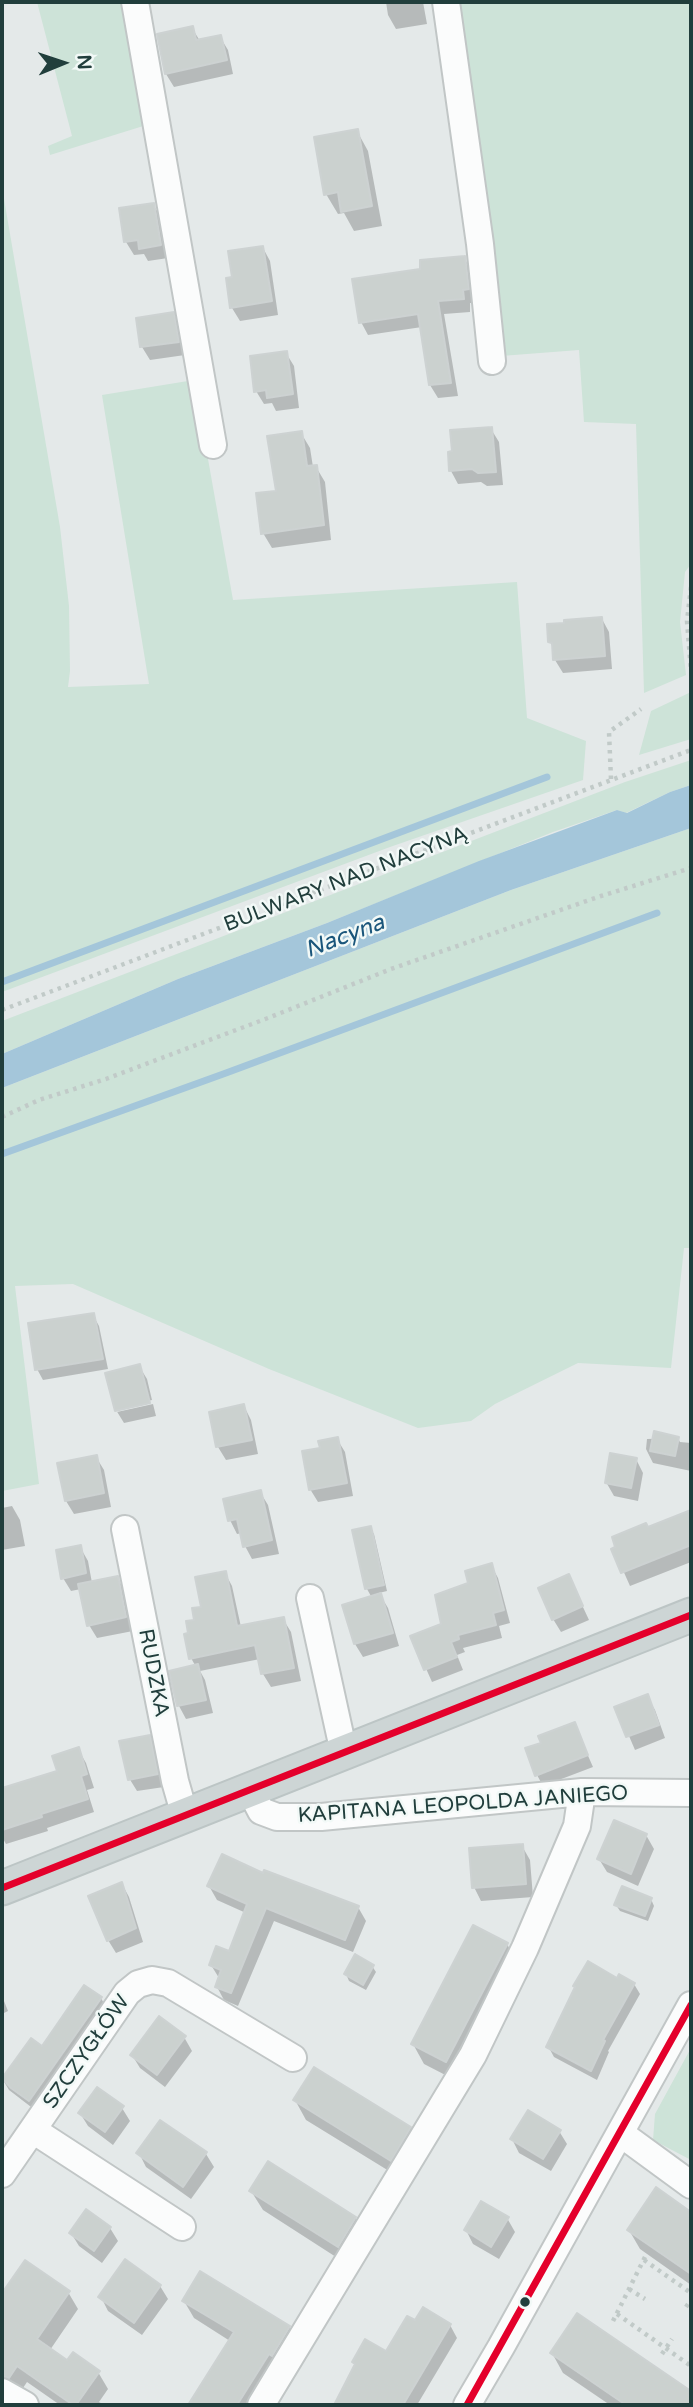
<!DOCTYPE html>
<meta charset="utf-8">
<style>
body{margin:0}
#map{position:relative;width:693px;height:2407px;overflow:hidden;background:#e4e9e9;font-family:"Varela Round",sans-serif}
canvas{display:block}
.frame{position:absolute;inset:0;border:4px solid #213e3c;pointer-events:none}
.north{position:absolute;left:28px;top:28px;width:70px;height:70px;-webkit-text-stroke:5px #f2f9f7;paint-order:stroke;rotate:88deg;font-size:19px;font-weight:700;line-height:28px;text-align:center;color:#213e3c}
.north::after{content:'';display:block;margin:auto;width:24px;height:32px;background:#213e3c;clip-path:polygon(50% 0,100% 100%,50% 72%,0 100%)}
</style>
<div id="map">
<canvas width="693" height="2407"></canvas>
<div class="frame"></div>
<div class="north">N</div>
</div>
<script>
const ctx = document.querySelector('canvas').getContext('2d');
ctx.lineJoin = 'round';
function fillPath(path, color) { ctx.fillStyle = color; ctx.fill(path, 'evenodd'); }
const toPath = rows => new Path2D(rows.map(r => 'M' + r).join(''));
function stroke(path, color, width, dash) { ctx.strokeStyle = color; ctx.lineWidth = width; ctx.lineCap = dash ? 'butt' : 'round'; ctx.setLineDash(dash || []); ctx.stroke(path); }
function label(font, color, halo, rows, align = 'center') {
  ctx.font = font + ' "Varela Round",sans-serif'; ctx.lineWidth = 5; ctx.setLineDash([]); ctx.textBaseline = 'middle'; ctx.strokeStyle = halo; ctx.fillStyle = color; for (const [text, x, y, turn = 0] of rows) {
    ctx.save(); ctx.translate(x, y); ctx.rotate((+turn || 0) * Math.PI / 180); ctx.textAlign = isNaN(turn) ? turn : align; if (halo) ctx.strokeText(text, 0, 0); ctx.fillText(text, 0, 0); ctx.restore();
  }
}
fillPath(toPath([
 [37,2,128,2,153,123,50,155,48,146,72,136],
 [457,2,691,2,691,564,685,572,680,622,686,675,644,693,636,424,584,422,579,350,501,356],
 [2,187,60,527,69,606,70,671,68,687,149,684,102,395,194,380,233,600,517,582,527,718,586,741,583,780,390,847,2,992],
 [691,692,691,739,639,755,651,711],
 [691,760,691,785,670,792,626,813,617,810,553,832,327,923,178,979,2,1054,2,1021,625,782],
 [691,828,691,1248,684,1248,671,1368,578,1363,495,1404,471,1421,418,1428,269,1369,73,1284,15,1286,39,1484,2,1491,2,1088,511,890],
 [691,2048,691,2160,653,2140,655,2114]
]), '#cde3d8');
fillPath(toPath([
 [691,785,691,828,511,890,2,1088,2,1054,178,979,327,923,479,861,617,810,627,813,670,792]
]), '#a4c6da');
fillPath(toPath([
 [386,2,423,2,427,24,396,29,388,15],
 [192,28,200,41,220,37,228,50,233,74,174,87,166,74,159,35],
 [357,131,368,151,382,226,354,231,344,213,338,214,326,194],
 [153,204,161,218,168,258,148,261,144,254,134,255,126,242,121,209],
 [263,248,270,261,278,315,240,321,232,308,234,279],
 [464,258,472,271,475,303,470,303,470,312,444,314,458,396,438,398,430,385,422,327,368,335,361,322,422,270],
 [173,314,180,327,185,355,150,360,142,347,138,319],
 [286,353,294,366,299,408,276,411,272,403,264,404,256,391],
 [491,429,499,442,503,485,487,486,481,482,458,484,451,471],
 [301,433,310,448,313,467,316,467,325,482,331,540,272,548,263,533],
 [602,619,609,632,612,669,563,673,555,660,554,649,550,642],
 [93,1315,99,1326,108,1369,43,1380,37,1369],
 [139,1366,147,1379,152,1400,117,1408,117,1412,153,1404,156,1416,124,1423,116,1410],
 [244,1406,251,1420,258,1454,226,1460,218,1447,211,1413],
 [678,1438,680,1442,691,1443,691,1471,653,1463,646,1449,647,1439],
 [337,1439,345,1452,353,1496,318,1502,310,1489,322,1449],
 [96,1457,104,1470,111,1507,74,1514,66,1501,59,1465],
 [636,1459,643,1473,638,1501,614,1496,606,1482],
 [260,1492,268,1505,279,1554,252,1559,245,1546,242,1533,237,1534,230,1520],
 [12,1506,20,1520,25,1546,2,1550,2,1508],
 [691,1512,691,1562,630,1586,614,1550,647,1529],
 [370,1528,374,1534,387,1591,379,1593,388,1608,399,1646,363,1657,355,1644,344,1606,372,1598,367,1589],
 [80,1547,88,1561,92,1583,117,1578,125,1591,133,1631,97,1638,89,1625,81,1589,71,1591,63,1578],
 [491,1565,498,1578,510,1623,499,1626,502,1638,463,1648,465,1652,457,1655,463,1670,432,1682,412,1637,443,1625,470,1584],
 [225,1573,232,1586,241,1627,283,1619,291,1632,301,1681,271,1687,263,1674,260,1659,200,1671,205,1680,213,1713,186,1719,179,1706,171,1672,196,1667,191,1658,196,1621],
 [569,1577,589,1620,561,1632,553,1619],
 [647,1696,655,1710,665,1738,635,1750,617,1708],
 [574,1724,593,1767,543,1786,537,1775,543,1744],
 [149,1737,157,1750,164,1787,137,1791,129,1778],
 [78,1749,86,1763,94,1788,87,1790,94,1812,47,1828,48,1831,6,1844,2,1837,2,1790,60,1772],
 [646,1835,654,1849,638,1886,607,1872,599,1859],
 [522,1846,530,1860,533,1897,481,1901,474,1887],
 [264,1875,358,1907,366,1921,353,1952,274,1921,238,2006,224,2000,217,1987,219,1978,211,1965,230,1953,246,1913,217,1900,209,1886],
 [122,1884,129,1897,143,1942,116,1953,108,1940],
 [651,1899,654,1906,648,1921,620,1911,616,1905],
 [507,1944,518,1964,457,2081,424,2064,413,2044],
 [372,1966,376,1972,366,1990,349,1981,346,1974],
 [618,1980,634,1984,640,1994,608,2051,609,2052,597,2080,554,2057,548,2046],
 [2,1996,8,2011,2,2014],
 [101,1998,107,2009,35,2110,9,2090,3,2080,32,2041,43,2048],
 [184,2037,192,2051,165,2087,140,2068,132,2055],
 [295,2100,410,2128,421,2148,402,2179,306,2120],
 [122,2108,130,2121,113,2145,88,2126,80,2113],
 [161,2122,206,2154,214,2167,191,2199,146,2167,139,2153],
 [559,2131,567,2144,551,2171,519,2153,512,2139],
 [656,2190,691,2214,691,2285,640,2249,629,2230],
 [251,2191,355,2218,367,2238,350,2266,263,2210],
 [507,2218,515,2232,499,2259,473,2244,466,2230],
 [110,2228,118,2241,102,2263,79,2246,71,2233],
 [26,2262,68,2292,78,2309,50,2350,68,2363,98,2372,108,2389,99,2402,104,2405,60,2405,27,2382,19,2394,2,2385,2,2296],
 [160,2286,168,2299,142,2335,108,2311,101,2297],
 [184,2301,289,2327,299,2345,248,2405,196,2405,193,2400,230,2341,194,2318],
 [578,2315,691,2393,691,2405,610,2405,563,2373,552,2353],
 [416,2323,450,2325,457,2338,417,2405,336,2405,356,2366,386,2353]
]), '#0003');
stroke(toPath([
 [2,982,547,777],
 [2,1154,226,1073,657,913]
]), '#a4c6da', 7);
const building = toPath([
 [193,26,196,40,221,35,227,60,165,74,157,34,193,26],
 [358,129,372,206,341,212,338,192,324,195,314,137,358,129],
 [154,203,161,245,139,249,138,240,124,242,119,208,154,203],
 [263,246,272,301,230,308,226,278,232,277,228,251,263,246],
 [465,256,469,289,463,290,464,299,438,301,451,383,429,385,418,314,359,323,352,279,420,269,420,260,465,256],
 [174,312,179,342,140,347,136,318,174,312],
 [287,351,293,394,267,398,266,390,254,392,250,356,287,351],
 [492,427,496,472,478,473,472,469,449,471,448,452,452,451,450,430,492,427],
 [302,431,307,466,317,465,324,525,261,534,256,493,276,491,267,436,302,431],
 [602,617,605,656,553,660,552,643,548,642,547,624,564,623,564,620,602,617],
 [94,1313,103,1359,35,1370,28,1323,94,1313],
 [140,1364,150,1403,115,1411,105,1373,140,1364],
 [244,1404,252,1440,216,1447,209,1412,244,1404],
 [654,1431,679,1437,675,1456,650,1451,654,1431],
 [338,1437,347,1483,309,1490,302,1451,320,1448,318,1441,338,1437],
 [610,1453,637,1458,631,1488,605,1483,610,1453],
 [97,1455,104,1493,65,1501,57,1463,97,1455],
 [261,1490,272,1540,243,1547,237,1519,228,1521,223,1499,261,1490],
 [691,1510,691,1545,621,1573,611,1549,615,1547,612,1537,646,1523,648,1527,691,1510],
 [371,1526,384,1585,365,1589,352,1530,371,1526],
 [81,1545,86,1573,61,1579,56,1550,81,1545],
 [492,1563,504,1610,493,1613,496,1625,458,1635,459,1639,451,1642,457,1657,424,1670,410,1636,441,1624,435,1595,468,1583,465,1571,492,1563],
 [226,1571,237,1626,284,1617,294,1668,261,1674,255,1645,189,1659,184,1634,188,1633,186,1621,194,1620,192,1608,201,1607,195,1577,226,1571],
 [569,1574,583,1606,552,1620,538,1588,569,1574],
 [118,1576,126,1617,87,1626,78,1584,118,1576],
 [381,1593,393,1633,354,1644,342,1605,381,1593],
 [198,1664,206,1700,177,1706,169,1671,198,1664],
 [648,1694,659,1725,626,1737,614,1707,648,1694],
 [575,1722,588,1755,535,1776,525,1748,541,1743,538,1736,575,1722],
 [150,1735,158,1774,128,1780,119,1741,150,1735],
 [79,1747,87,1774,81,1776,88,1799,41,1814,42,1817,2,1830,2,1788,57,1771,52,1756,79,1747],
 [614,1820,647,1834,631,1874,597,1859,614,1820],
 [523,1844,526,1884,472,1888,469,1848,523,1844],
 [222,1854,263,1873,264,1870,359,1906,345,1940,266,1908,231,1993,215,1987,221,1970,209,1965,216,1946,229,1951,247,1904,207,1886,222,1854],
 [122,1882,136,1928,107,1941,88,1896,122,1882],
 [622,1886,652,1898,645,1916,614,1905,622,1886],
 [473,1925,508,1943,446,2062,411,2044,473,1925],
 [355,1954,374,1965,363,1985,344,1974,355,1954],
 [588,1961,617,1978,619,1974,635,1983,603,2040,605,2041,591,2071,546,2047,575,1987,573,1986,588,1961],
 [84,1985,102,1997,29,2101,11,2088,2,2078,31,2038,42,2046,84,1985],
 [159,2016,186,2036,157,2075,130,2055,159,2016],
 [314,2067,411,2127,391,2161,293,2100,314,2067],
 [97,2087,124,2106,105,2132,78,2113,97,2087],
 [528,2110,561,2130,543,2159,510,2139,528,2110],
 [160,2120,207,2152,183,2187,136,2153,160,2120],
 [268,2161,356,2217,338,2247,249,2191,268,2161],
 [656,2187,691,2212,691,2274,627,2230,656,2187],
 [481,2201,509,2217,491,2247,464,2230,481,2201],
 [86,2209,111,2227,94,2251,69,2233,86,2209],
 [125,2259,161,2285,134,2323,98,2297,125,2259],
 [25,2260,70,2291,37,2339,67,2360,73,2352,100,2371,76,2405,73,2405,17,2366,9,2378,2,2376,2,2293,25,2260],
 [200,2271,290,2326,272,2356,269,2354,237,2405,188,2405,234,2332,182,2301,200,2271],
 [423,2307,451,2324,403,2405,334,2405,355,2364,352,2362,365,2339,386,2351,407,2316,415,2320,423,2307],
 [577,2313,691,2391,691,2405,626,2405,550,2353,577,2313]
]);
fillPath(building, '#cbd1cf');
stroke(building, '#cdd2d2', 2);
const minor = toPath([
 [135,2,213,445],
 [446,2,480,244,492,361],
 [125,1529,175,1781,185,1816],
 [310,1598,344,1753],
 [250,1790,261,1811,277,1817,321,1817,582,1792,691,1793],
 [33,2130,182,2227],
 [620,2133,691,2185],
 [2,2174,127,1993,138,1984,152,1980,168,1983,293,2058],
 [2,2392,25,2405],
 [261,2405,473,2055,525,1948,577,1826,582,1792],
 [467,2405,501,2347,691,2005]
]);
const major = toPath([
 [2,1888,691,1615]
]);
stroke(minor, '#c1c6c6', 30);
stroke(major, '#bcc5c5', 37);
stroke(toPath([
 [691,587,687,621,691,671],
 [611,779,609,732,641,709],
 [2,1010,691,750],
 [2,1117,39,1100,106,1079,268,1018,391,969,601,896,691,868],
 [644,2260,691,2293],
 [629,2289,645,2299],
 [686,2307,691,2300],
 [617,2314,691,2366],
 [613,2321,647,2253],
 [662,2354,672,2339]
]), '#c1cac8', 4.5, [3.5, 5]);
stroke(minor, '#fbfcfc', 26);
stroke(major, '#cdd5d5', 33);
stroke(toPath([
 [2,1888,691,1615],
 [467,2405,691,2005]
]), '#e4002b', 7);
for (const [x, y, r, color] of [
 [525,2302,6,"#213e3c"]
]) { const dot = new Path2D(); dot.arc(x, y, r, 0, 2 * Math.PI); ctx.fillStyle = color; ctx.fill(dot); stroke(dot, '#f2f9f7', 2.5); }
label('21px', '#213e3c', '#f2f9f7', [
 ["BULWARY NAD NACYNĄ",346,880,-21],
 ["RUDZKA",153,1673,79],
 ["KAPITANA LEOPOLDA JANIEGO",463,1805,-4],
 ["SZCZYGŁÓW",87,2052,-55]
]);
label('italic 23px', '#1a567b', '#f2f9f7', [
 ["Nacyna",345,937,-21]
]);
</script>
